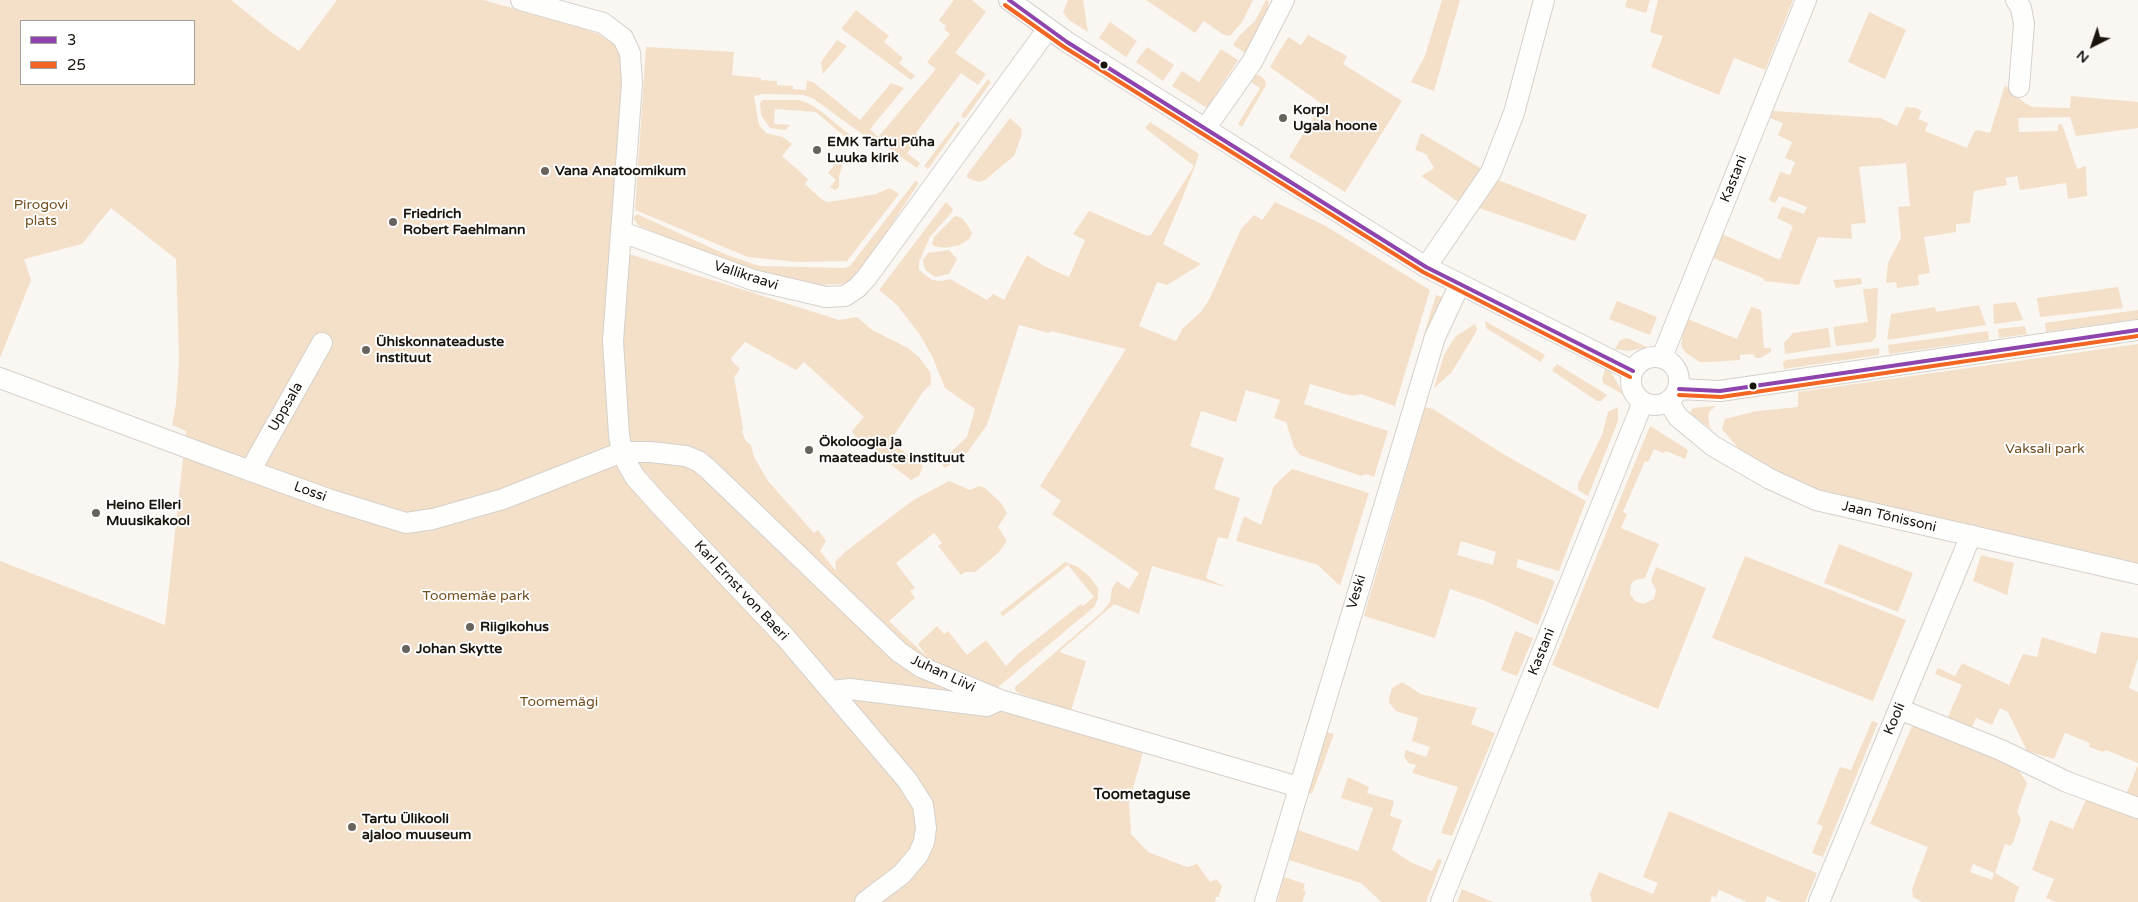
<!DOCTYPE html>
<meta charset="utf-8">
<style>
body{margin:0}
#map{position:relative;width:2138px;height:902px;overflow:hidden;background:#faf6f2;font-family:"Varela Round",sans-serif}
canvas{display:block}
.legend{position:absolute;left:20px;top:20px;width:175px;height:65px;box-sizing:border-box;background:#fff;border:1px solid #a3a19e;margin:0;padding:6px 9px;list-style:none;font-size:15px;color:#1a140d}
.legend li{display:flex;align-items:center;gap:10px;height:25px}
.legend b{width:25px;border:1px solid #a3a19e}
.north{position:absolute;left:2068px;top:20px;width:50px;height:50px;-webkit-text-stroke:4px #fff;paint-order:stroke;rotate:221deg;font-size:14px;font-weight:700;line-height:20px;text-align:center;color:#1a140d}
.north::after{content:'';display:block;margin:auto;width:18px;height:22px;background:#1a140d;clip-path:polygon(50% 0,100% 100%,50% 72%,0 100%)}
</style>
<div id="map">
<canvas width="2138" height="902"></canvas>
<ul class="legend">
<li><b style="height:6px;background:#8e44ad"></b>3</li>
<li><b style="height:6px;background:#f26522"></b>25</li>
</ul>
<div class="north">N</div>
</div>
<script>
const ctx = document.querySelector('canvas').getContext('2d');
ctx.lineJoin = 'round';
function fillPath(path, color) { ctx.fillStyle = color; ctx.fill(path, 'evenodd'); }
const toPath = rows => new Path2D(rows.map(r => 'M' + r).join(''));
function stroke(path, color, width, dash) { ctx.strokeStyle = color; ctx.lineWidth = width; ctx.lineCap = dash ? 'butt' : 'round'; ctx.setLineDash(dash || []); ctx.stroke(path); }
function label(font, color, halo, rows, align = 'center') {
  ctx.font = font + ' "Varela Round",sans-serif'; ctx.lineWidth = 4; ctx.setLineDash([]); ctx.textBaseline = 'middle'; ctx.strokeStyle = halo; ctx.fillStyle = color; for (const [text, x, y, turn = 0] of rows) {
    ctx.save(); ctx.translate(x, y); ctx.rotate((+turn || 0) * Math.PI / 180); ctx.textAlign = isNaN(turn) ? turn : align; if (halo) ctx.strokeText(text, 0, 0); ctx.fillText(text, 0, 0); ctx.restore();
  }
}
fillPath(toPath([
 [0,0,231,0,271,32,299,51,337,0,483,0,574,25,598,34,614,44,621,52,624,67,610,248,839,320,857,317,872,330,908,348,919,357,930,372,931,384,923,392,890,441,923,466,919,476,911,480,856,438,852,431,864,417,804,362,796,370,745,342,731,358,732,361,740,369,734,377,743,428,742,432,746,441,751,445,754,457,768,481,814,533,818,530,826,541,820,551,836,571,835,562,845,552,912,501,949,481,970,490,979,486,985,488,1001,503,1007,513,998,527,1007,541,998,553,975,572,965,572,961,575,938,546,942,543,934,533,896,563,915,588,910,591,915,598,889,621,926,656,918,644,937,626,944,634,948,631,967,655,986,640,1006,666,1018,654,1081,604,1083,606,1094,597,1068,565,1003,616,1000,613,1065,562,1078,567,1089,576,1098,588,1098,599,1094,607,998,687,995,711,1032,716,1143,752,1129,803,1131,834,1148,852,1187,867,1197,864,1210,882,1216,879,1222,886,1219,897,1216,897,1215,902,0,902,0,561,165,625,186,431,172,425,176,404,179,361,176,259,111,208,82,244,24,259,31,280,0,358],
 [21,21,194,21,194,84,21,84],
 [954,0,972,0,986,12,955,53,986,74,978,85,961,73,916,133,920,137,907,153,920,163,917,168,868,134,866,137,814,99,804,95,763,94,754,96,759,125,766,133,783,137,792,144,782,156,808,179,805,184,820,198,827,202,848,199,876,194,890,188,899,194,847,261,797,262,748,257,635,210,646,47,734,52,732,75,761,78,761,80,777,81,777,85,793,86,793,89,806,90,807,81,813,82,860,120,891,83,904,88,870,129,878,137,936,69,927,62,950,34,944,29,946,26,939,20],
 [1068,0,1083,0,1088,32,1069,20,1063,12],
 [1146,0,1253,0,1242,22,1230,36,1224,35,1204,21,1195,33],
 [1266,0,1269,1,1267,13,1245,53,1233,45,1240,35,1255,21],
 [1442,0,1460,0,1434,91,1411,82,1425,56],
 [1627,0,1650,0,1646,13,1625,7],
 [1658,0,1793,0,1765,70,1734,58,1719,95,1651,67,1663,36,1650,32],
 [856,10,889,36,884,42,903,58,899,63,915,76,911,80,843,30,842,28],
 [1869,12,1906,30,1885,79,1848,62],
 [1110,22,1137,41,1126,57,1099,38],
 [1308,35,1347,56,1343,64,1402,101,1345,192,1289,157,1322,104,1270,67,1288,37,1301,45],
 [837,40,847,46,823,74,821,62],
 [1147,47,1174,65,1163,81,1136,62],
 [1221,49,1238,60,1207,108,1172,86,1182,71,1199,82],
 [1259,75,1265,80,1266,85,1242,127,1238,124,1260,88,1249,81,1253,76],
 [988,79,991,82,966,117,962,118,962,114],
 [2005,85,2022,101,2032,107,2070,108,2071,96,2138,102,2138,128,2076,136,2070,117,2018,118,2019,132,2058,131,2058,125,2062,124,2077,169,2086,166,2087,196,2068,199,2066,183,2020,190,2017,176,2006,178,2007,185,1974,191,1970,223,1956,224,1956,232,1924,237,1930,273,1918,275,1919,285,1897,288,1896,282,1886,283,1888,263,1901,238,1898,207,1910,206,1906,163,1859,167,1866,223,1851,224,1852,239,1818,237,1799,285,1765,281,1763,278,1713,258,1722,234,1780,260,1793,226,1777,218,1782,206,1804,214,1807,207,1779,196,1775,203,1769,200,1780,172,1790,175,1795,162,1785,158,1792,142,1778,135,1783,123,1770,118,1773,111,1880,118,1897,126,1906,107,1916,108,1922,111,1918,119,1928,123,1925,131,1967,148,1974,132,1978,130,1990,133],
 [763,100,799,100,808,103,822,112,856,140,853,144,816,112,775,109,774,124,790,125,785,130,770,128,761,115,760,103],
 [1010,118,1021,128,1022,134,1014,156,985,180,979,182,968,178,966,176],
 [958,121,960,124,928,169,924,166],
 [1150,122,1199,154,1195,166,1184,194,1163,244,1201,264,1167,285,1157,282,1139,326,1176,341,1183,328,1201,312,1210,298,1241,229,1254,215,1262,220,1275,202,1324,225,1430,290,1395,406,1361,394,1352,396,1310,384,1304,404,1388,431,1374,477,1366,474,1361,476,1300,455,1294,447,1286,422,1274,418,1280,400,1246,390,1236,422,1201,411,1190,446,1224,458,1214,489,1240,498,1228,539,1218,537,1206,578,1228,588,1152,566,1139,614,1114,604,1059,652,1086,661,1071,711,1018,693,1015,690,1015,687,1102,612,1110,602,1112,588,1117,581,1129,589,1139,573,1052,514,1061,501,1040,486,1126,349,1051,331,1049,333,1019,325,987,425,966,454,945,468,940,462,967,437,975,409,945,388,932,356,920,335,897,305,879,290,946,202,953,209,952,212,930,237,919,262,919,270,932,280,942,281,950,279,987,300,993,294,1004,300,1027,255,1044,266,1069,277,1085,240,1073,234,1089,211,1147,236,1151,235,1194,166,1145,128],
 [1421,133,1482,169,1460,203,1421,176,1434,168,1426,154,1415,150],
 [842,156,845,158,839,176,839,187,835,190,830,187,836,180,828,173],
 [916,180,918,184,868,261,851,280,842,284,816,285,733,264,639,226,633,218,637,214,727,255,760,266,844,268,850,266],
 [1498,180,1587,215,1575,241,1479,208],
 [955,216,962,218,968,226,972,233,969,239,960,245,945,248,934,246,932,244,934,237],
 [949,250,957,259,949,274,935,277,925,270,923,260,928,253],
 [1861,278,1862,284,1836,288,1833,280],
 [2118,287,2123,308,2040,317,2037,298],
 [1878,288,1876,337,1871,342,1836,346,1833,327,1868,322,1863,289],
 [1436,295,1443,297,1424,342,1422,341],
 [1617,301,1657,317,1650,335,1609,319],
 [2016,302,2023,320,1994,324,1993,304],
 [1979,305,1986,325,1887,340,1891,314,1935,307,1936,312],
 [1751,307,1761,310,1764,348,1771,348,1771,352,1760,358,1756,358,1753,354,1740,355,1740,360,1709,362,1700,362,1686,353,1681,346,1685,318,1737,339],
 [2138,310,2138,319,2046,332,2045,323],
 [1485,321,1545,355,1541,362,1486,328],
 [1475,324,1477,329,1475,334,1451,373,1434,388,1444,355,1450,345,1456,336],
 [2025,326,2027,334,1999,338,1998,329],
 [1828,328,1831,347,1785,354,1784,343,1793,333],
 [1988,331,1989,340,1889,354,1888,345],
 [1627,338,1647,347,1629,351,1615,349,1620,340],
 [2138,344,2138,563,1979,527,1835,498,1745,456,1722,429,1725,419,1757,411,1798,407,1798,392],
 [1879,348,1879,355,1784,369,1783,362,1786,360],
 [1557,364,1604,393,1607,395,1601,401,1597,401,1554,372,1552,370],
 [1606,367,1611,372,1624,395,1603,383,1602,378],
 [1716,406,1709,412,1708,417,1710,427,1715,432,1690,413,1693,408],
 [1425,407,1433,409,1500,452,1586,501,1559,571,1518,559,1516,567,1555,581,1538,625,1486,601,1450,589,1435,638,1364,616],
 [1461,541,1496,552,1493,565,1457,555],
 [1618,407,1618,421,1588,496,1578,490,1578,484,1602,435,1608,412],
 [1650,426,1688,450,1685,459,1666,451,1664,453,1654,449,1648,462,1645,461,1623,512,1627,514,1621,528,1659,544,1645,578,1635,580,1631,584,1630,594,1635,601,1643,604,1654,599,1656,590,1651,580,1656,567,1706,588,1658,709,1552,665],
 [1292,469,1369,493,1340,586,1318,565,1236,541,1244,516,1261,525,1274,486],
 [1839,544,1913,573,1898,612,1824,583],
 [1981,555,2014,563,2007,595,1973,581],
 [1745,556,1906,620,1873,701,1712,638],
 [1515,631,1533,638,1517,676,1501,670],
 [2101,632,2138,638,2138,658,2129,688,2138,692,2138,763,2106,750,2103,752,2089,747,2090,743,2065,733,2054,759,2027,751,2008,712,2000,708,1992,725,1976,718,1972,727,1947,719,1962,685,1935,674,1938,668,1955,676,1962,663,2009,685,2023,654,2037,657,2042,637,2096,654],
 [1402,682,1421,694,1477,708,1471,724,1495,733,1452,836,1441,833,1458,787,1412,773,1416,765,1408,763,1404,756,1406,750,1426,757,1430,747,1412,741,1418,718,1396,711,1390,704,1389,699,1392,688],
 [1872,721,1878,723,1823,857,1812,853,1823,826,1817,824,1840,767,1851,770],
 [1914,721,2013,762,2027,783,2017,812,2021,819,2013,843,2010,846,2005,844,1995,873,2019,887,2014,902,1922,902,1913,897,1912,889,1928,847,1870,824],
 [1973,864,1994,873,1992,880,1970,872],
 [1327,732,1334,734,1312,794,1307,792],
 [2138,765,2138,802,2125,797],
 [1348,777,1369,787,1367,793,1394,801,1390,816,1402,820,1392,850,1412,863,1432,871,1438,859,1442,860,1426,902,1381,902,1361,883,1289,860,1298,830,1358,851,1373,808,1341,798],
 [2087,797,2138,813,2138,902,2056,902,2046,898,2054,879,2032,870,2050,820,2073,829],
 [1669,811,1817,873,1805,902,1781,902,1767,896,1765,902,1747,902,1719,890,1716,897,1712,896,1710,902,1592,902,1590,894,1599,872,1653,894,1658,883,1643,877],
 [1284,877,1305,884,1303,890,1306,892,1302,902,1277,902],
 [1462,889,1493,902,1457,902]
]), '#f4e0c8');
const minor = toPath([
 [521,0,603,23,623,38,630,53,632,83,613,341,619,435,622,452,628,465,635,477,659,504,786,638,907,780,923,805,926,828,924,842,918,855,902,874,865,902],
 [1009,0,1067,42,1426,267,1633,371],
 [2016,0,2021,8,2024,24,2019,87],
 [1205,129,1252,62,1284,0],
 [622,232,753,280,826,297,845,296,857,288,867,277,1047,30],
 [1426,267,1491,172,1514,113,1544,0],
 '1631 381a24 24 0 1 1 48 0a24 24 0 1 1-48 0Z',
 [1662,357,1806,0],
 [0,378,215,458,328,499,406,523,433,519,503,499,622,452,651,452,686,456,698,461,707,468,899,652,921,667,1000,700,1299,787],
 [1679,389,1720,391,2138,330],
 [1668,401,1678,417,1713,446,1770,479,1816,500,2138,574],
 [250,471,322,343],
 [832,691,850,689,987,706,1000,700],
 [1899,709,2001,750,2067,782,2138,808],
 [1265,902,1435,337,1459,286],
 [1441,902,1643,402],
 [1819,902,1971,535]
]);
stroke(minor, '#d5d0ca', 22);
stroke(minor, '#fefefd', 20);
stroke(toPath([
 [1009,0,1067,42,1426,267,1633,371],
 [1679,389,1720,391,2138,330]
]), '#8e44ad', 4);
stroke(toPath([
 [1005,5,1064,47,1423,272,1630,377],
 [1679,395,1721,397,2138,336]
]), '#f26522', 4);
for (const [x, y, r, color] of [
 [1104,65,4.5,"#1a140d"],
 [1283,118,5,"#68635d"],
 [817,150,5,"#68635d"],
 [545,171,5,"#68635d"],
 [393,222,5,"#68635d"],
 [366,350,5,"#68635d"],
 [1753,386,4.5,"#1a140d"],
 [809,450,5,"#68635d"],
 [96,513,5,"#68635d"],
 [470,627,5,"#68635d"],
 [406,649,5,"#68635d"],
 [352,827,5,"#68635d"]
]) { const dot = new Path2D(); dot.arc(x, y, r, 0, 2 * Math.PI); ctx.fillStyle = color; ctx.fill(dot); stroke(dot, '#fff', 2); }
label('bold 14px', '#1a140d', '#fff', [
 ["Korp!",1293,110],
 ["Ugala hoone",1293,126],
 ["EMK Tartu Püha",827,142],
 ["Luuka kirik",827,158],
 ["Vana Anatoomikum",555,171],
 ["Friedrich",403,214],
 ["Robert Faehlmann",403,230],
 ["Ühiskonnateaduste",376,342],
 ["instituut",376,358],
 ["Ökoloogia ja",819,442],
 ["maateaduste instituut",819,458],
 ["Heino Elleri",106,505],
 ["Muusikakool",106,521],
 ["Riigikohus",480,627],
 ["Johan Skytte",416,649],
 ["Tartu Ülikooli",362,819],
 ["ajaloo muuseum",362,835]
], 'left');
label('14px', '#1a140d', '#fff', [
 ["Kastani",1734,179,-68],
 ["Vallikraavi",746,276,18],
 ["Uppsala",286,407,-60],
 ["Lossi",310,492,20],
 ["Jaan Tõnissoni",1889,517,13],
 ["Karl Ernst von Baeri",741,591,47],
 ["Veski",1357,592,-73],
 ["Kastani",1542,652,-68],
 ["Juhan Liivi",943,674,25],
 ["Kooli",1895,719,-67]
]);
label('14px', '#734f20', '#fff', [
 ["Pirogovi",41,205],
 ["plats",41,221],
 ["Vaksali park",2045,449],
 ["Toomemäe park",476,596],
 ["Toomemägi",559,702]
]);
label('bold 15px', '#1a140d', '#fff', [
 ["Toometaguse",1142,795]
]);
</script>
